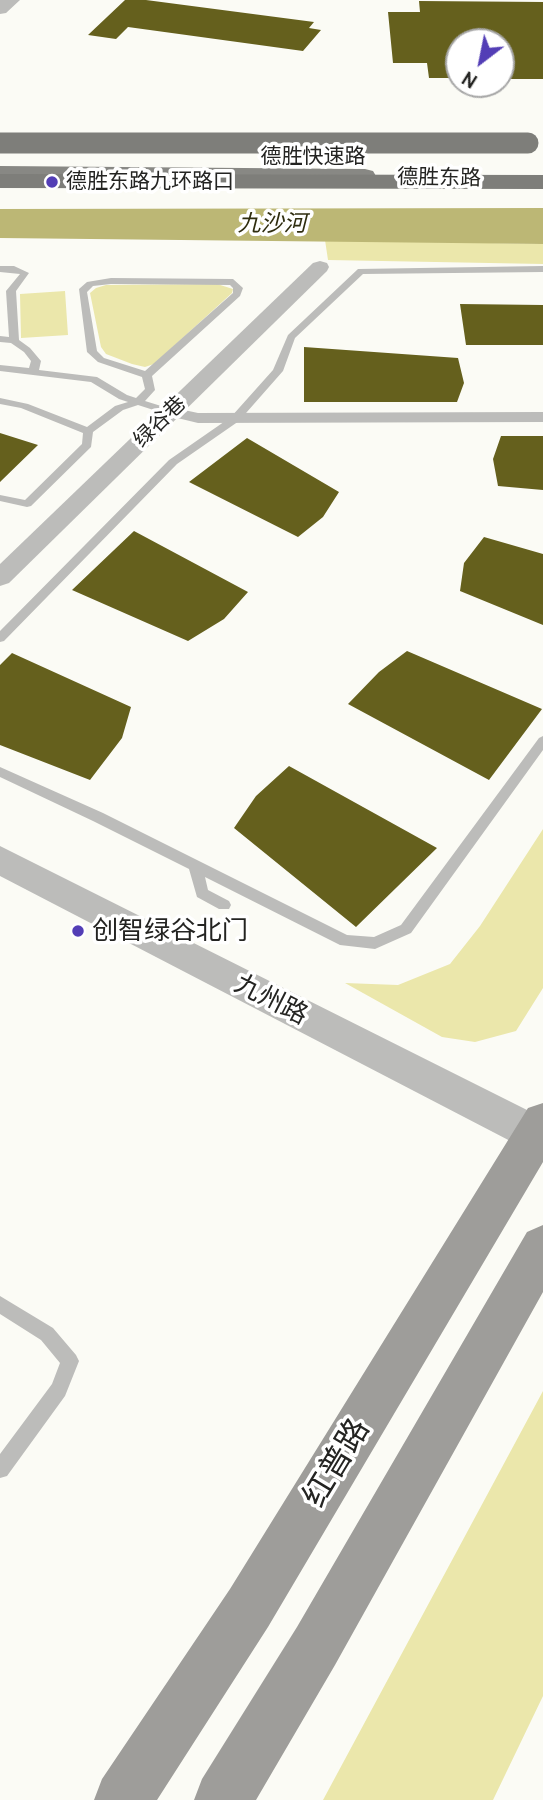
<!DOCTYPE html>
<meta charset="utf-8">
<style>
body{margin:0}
#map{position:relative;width:543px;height:1800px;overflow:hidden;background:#fbfbf5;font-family:Cabin,sans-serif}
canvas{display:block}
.north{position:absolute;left:445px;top:28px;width:70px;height:70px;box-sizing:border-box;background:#fff;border:2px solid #a7a7a7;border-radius:50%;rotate:212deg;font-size:19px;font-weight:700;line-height:28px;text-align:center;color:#242422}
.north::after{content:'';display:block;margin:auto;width:24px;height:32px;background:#533eb6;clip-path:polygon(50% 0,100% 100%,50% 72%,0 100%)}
</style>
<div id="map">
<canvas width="543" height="1800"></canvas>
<div class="north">N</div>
</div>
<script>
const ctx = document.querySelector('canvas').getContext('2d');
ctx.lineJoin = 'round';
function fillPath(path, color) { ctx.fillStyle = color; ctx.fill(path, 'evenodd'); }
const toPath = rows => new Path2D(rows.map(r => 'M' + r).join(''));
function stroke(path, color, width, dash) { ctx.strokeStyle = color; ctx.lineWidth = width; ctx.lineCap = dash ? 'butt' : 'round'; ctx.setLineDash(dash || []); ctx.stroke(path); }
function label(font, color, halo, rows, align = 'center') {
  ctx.font = font + ' Cabin,"Noto Sans SC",sans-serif'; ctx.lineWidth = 7; ctx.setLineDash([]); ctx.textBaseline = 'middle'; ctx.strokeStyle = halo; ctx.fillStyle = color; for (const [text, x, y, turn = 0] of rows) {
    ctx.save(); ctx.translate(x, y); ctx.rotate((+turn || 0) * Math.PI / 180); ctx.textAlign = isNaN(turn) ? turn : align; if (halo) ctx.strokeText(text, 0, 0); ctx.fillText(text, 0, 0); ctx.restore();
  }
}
fillPath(toPath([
 [325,240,543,244,543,264,328,260],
 [217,284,233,289,232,293,154,364,145,367,132,364,106,354,101,347,90,293,96,288,106,285],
 [65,291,68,335,21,338,20,294],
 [543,829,543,988,516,1031,475,1042,442,1037,345,983,398,985,450,964,480,926],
 [543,1391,543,1696,493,1800,323,1800]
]), '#ebe7ab');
fillPath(toPath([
 [543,208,543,244,0,238,0,209]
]), '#bcb775');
fillPath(toPath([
 [125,0,146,0,314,22,309,28,321,30,303,51,128,27,116,39,88,35],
 [419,1,543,2,543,79,501,79,501,42,459,42,459,78,429,78,427,63,393,63,388,12,420,12],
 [460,304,543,305,543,345,466,345],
 [304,347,458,358,464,383,457,402,304,402],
 [0,433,38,445,0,482],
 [501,436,543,436,543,490,498,486,493,459],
 [247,438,339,492,323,517,298,537,189,482],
 [134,531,248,592,224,619,188,641,72,590],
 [484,537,543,554,543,625,460,591,464,563],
 [407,651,542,709,489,780,348,704,379,672],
 [12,653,131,707,122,738,90,780,0,745,0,665],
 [289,766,437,848,356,927,234,828,256,796]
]), '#65601d');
fillPath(toPath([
 [0,266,14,266,29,273,16,291,19,340,30,348,41,361,39,370,97,377,127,395,136,398,145,389,142,377,98,362,87,352,79,289,87,282,111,278,233,279,243,288,240,296,152,376,155,390,145,401,174,410,174,414,166,414,138,405,123,410,93,432,91,447,31,506,27,507,0,501,0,495,25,500,82,444,83,433,21,408,0,404,0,398,28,404,87,427,115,406,128,402,119,399,91,382,0,371,0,365,29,368,31,361,24,352,11,343,0,342,0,336,9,337,6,291,20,274,0,272,0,266],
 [111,284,230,285,233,288,233,293,145,371,104,358,97,351,87,292,93,286,111,284],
 [543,266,543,272,363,274,295,338,283,371,239,421,177,464,4,641,0,642,0,631,169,460,231,417,273,370,288,335,358,269,543,266],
 [543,736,543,750,411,933,375,949,340,945,205,877,208,890,229,901,231,905,229,909,219,909,197,897,189,869,93,821,0,777,0,767,103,813,347,935,374,937,401,925,539,738,543,736],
 [0,1296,53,1328,76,1355,79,1361,65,1396,7,1476,0,1478,0,1454,52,1384,60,1363,41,1340,0,1314,0,1296]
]), '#bcbcba');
fillPath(toPath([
 [170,407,198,413,543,412,543,422,198,423,165,415,162,412,170,407]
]), '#bcbcba');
fillPath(toPath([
 [320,261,327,263,329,267,327,271,9,583,0,586,0,564,313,263,320,261]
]), '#bcbcba');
fillPath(toPath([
 [0,0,20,0,6,13,0,14,0,0],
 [0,846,543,1118,543,1158,0,876,0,846]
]), '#bcbcba');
fillPath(toPath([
 [543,1103,543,1162,268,1627,157,1800,94,1800,102,1779,230,1589,528,1108,543,1103],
 [543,1225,543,1292,335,1665,256,1800,194,1800,202,1779,297,1627,527,1232,543,1225]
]), '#9e9d9a');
fillPath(toPath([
 [0,166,365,169,373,171,376,176,373,181,365,183,0,180,0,166]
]), '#888884');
fillPath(toPath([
 [0,174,543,175,543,189,0,188,0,174]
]), '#7e7e7a');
stroke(toPath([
 [0,143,528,143]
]), '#7e7e7a', 21);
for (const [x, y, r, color] of [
 [52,182,7,"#533eb6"],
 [78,931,7,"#533eb6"]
]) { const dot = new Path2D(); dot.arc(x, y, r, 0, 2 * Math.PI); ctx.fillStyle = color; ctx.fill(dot); stroke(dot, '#fff', 2.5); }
label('21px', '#242422', '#fff', [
 ["德胜快速路",313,157],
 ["德胜东路",439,178,1],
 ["绿谷巷",160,422,-44]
]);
label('21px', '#242422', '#fff', [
 ["德胜东路九环路口",66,182]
], 'left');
label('italic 23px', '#2f2d0f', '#fff', [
 ["九沙河",272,224]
]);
label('26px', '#242422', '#fff', [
 ["创智绿谷北门",92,931]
], 'left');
label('26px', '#242422', '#fff', [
 ["九州路",271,1000,27]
]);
label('32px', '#242422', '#fff', [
 ["红普路",337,1463,-59]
]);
</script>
